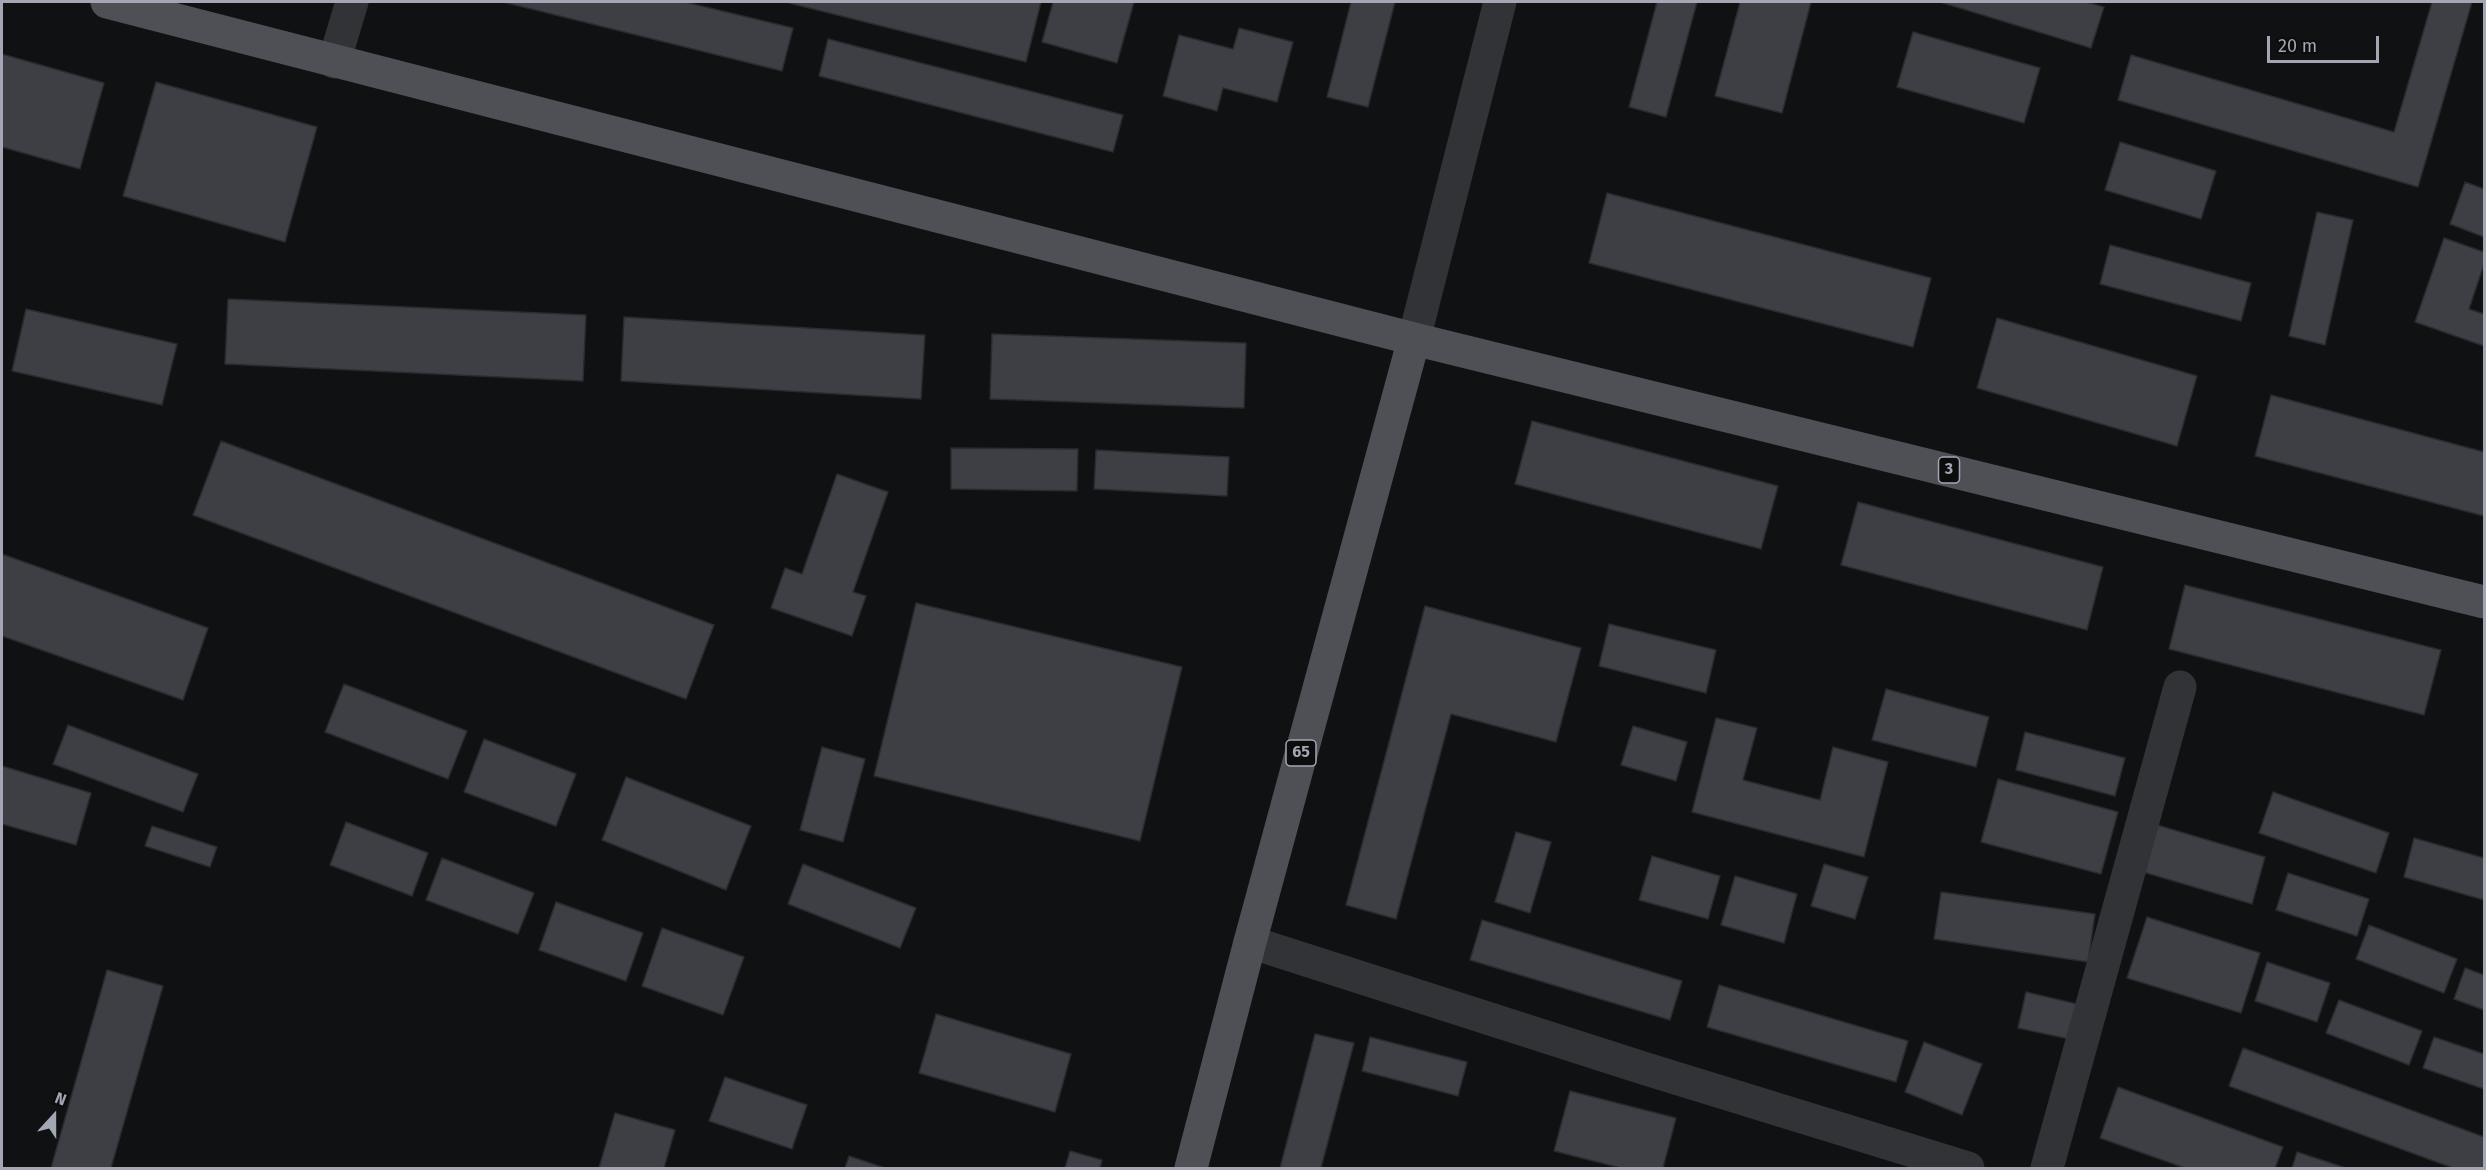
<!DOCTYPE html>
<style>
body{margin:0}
#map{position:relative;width:2486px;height:1170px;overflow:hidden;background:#101112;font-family:"Fira Sans",sans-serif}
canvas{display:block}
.frame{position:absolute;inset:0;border:3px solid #a2a7b3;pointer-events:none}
.north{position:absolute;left:24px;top:1086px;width:60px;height:60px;-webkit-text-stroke:4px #0c0c0d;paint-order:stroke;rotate:21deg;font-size:16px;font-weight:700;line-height:24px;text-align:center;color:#a2a7b3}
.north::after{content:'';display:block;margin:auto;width:21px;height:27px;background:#a2a7b3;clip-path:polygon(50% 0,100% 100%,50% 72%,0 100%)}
.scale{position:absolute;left:2267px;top:36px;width:112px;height:27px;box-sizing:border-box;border:3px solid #a2a7b3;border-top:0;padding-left:8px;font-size:18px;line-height:21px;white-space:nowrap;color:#a2a7b3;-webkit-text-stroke:4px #0c0c0d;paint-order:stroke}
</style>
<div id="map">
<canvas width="2486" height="1170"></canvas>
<div class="frame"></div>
<div class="north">N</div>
<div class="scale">20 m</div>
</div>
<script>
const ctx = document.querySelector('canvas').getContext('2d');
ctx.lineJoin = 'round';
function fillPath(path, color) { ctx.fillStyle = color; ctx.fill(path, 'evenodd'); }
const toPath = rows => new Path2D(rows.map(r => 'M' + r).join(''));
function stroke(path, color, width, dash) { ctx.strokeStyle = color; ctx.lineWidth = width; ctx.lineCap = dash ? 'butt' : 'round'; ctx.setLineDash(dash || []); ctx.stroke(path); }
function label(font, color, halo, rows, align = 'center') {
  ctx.font = font + ' "Fira Sans",sans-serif'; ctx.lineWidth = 4.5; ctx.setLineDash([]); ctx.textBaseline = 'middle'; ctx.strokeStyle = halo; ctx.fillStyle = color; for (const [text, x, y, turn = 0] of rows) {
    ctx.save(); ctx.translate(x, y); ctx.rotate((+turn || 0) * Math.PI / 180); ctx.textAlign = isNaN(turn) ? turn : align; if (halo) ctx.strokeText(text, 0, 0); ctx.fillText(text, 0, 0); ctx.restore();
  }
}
const building = toPath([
 [503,2,685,2,793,28,782,71,503,2],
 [790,2,1041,2,1026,62,789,3,790,2],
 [1053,2,1134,2,1117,63,1042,42,1053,2],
 [1351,2,1395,2,1368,107,1327,97,1351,2],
 [1657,2,1697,2,1666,117,1629,107,1657,2],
 [1740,2,1811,2,1782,113,1715,96,1740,2],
 [1940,2,2087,2,2104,7,2091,48,1940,2],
 [2432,2,2472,2,2418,187,2118,100,2131,55,2394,132,2432,2],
 [1239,28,1293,42,1277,102,1223,88,1217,111,1163,96,1179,35,1233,49,1239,28],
 [1913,32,2040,68,2024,123,1897,87,1913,32],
 [828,39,1123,115,1113,152,819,76,828,39],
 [2,54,104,83,80,169,2,147,2,54],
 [156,82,317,127,285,242,123,196,156,82],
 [2120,142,2216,171,2201,219,2105,190,2120,142],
 [2465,182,2484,189,2484,237,2450,224,2465,182],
 [1607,193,1931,278,1913,347,1589,263,1607,193],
 [2317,212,2353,220,2325,345,2289,336,2317,212],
 [2444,238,2484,252,2484,264,2469,309,2484,314,2484,346,2415,322,2444,238],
 [2110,245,2251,283,2241,321,2100,284,2110,245],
 [228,299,586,315,583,381,225,364,228,299],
 [26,309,177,344,162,405,12,371,26,309],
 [624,317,925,335,921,399,621,381,624,317],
 [1997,318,2197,376,2177,446,1977,388,1997,318],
 [992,334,1246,343,1244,408,990,399,992,334],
 [2271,395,2484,452,2484,516,2255,456,2271,395],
 [1532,421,1778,486,1761,549,1515,484,1532,421],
 [221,441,714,625,686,699,193,515,221,441],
 [951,448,1078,449,1077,491,951,489,951,448],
 [1096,450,1229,457,1227,496,1094,489,1096,450],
 [837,474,888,492,853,592,866,596,852,636,771,608,785,568,802,574,837,474],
 [1858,502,2103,567,2087,630,1841,565,1858,502],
 [2,554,208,628,183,700,2,636,2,554],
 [2185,585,2441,650,2424,715,2169,649,2185,585],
 [916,603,1182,667,1140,841,874,776,916,603],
 [1425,606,1581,648,1556,742,1451,714,1396,919,1346,905,1425,606],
 [1609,624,1716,650,1706,693,1599,666,1609,624],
 [344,684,467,731,448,779,325,732,344,684],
 [1886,689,1989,717,1976,767,1872,740,1886,689],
 [1716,718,1757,728,1743,780,1820,800,1833,747,1888,762,1864,857,1692,812,1716,718],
 [68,725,198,774,183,812,53,764,68,725],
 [1633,726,1687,742,1676,781,1621,765,1633,726],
 [2025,732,2125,758,2115,796,2016,770,2025,732],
 [484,739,576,774,556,826,464,792,484,739],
 [822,747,865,759,843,842,800,830,822,747],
 [2,766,91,793,76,845,2,824,2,766],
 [626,777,751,826,726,890,602,840,626,777],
 [1998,779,2118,812,2101,874,1981,842,1998,779],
 [2273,792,2389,833,2376,873,2259,833,2273,792],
 [346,822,428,853,412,896,330,865,346,822],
 [2157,825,2265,857,2252,904,2143,872,2157,825],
 [152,826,217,847,210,867,145,846,152,826],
 [1516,832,1551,842,1530,913,1495,902,1516,832],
 [2414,838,2484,858,2484,900,2404,877,2414,838],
 [1652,856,1720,876,1708,919,1639,900,1652,856],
 [442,858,534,893,518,934,426,900,442,858],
 [803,864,916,908,900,948,788,904,803,864],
 [1824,864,1868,877,1855,919,1811,906,1824,864],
 [2288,873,2369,899,2357,936,2276,910,2288,873],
 [1735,876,1797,894,1784,943,1721,925,1735,876],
 [1941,892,2095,914,2088,962,1934,939,1941,892],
 [556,902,643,933,626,981,539,950,556,902],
 [2147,917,2260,953,2241,1013,2127,978,2147,917],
 [1482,920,1682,981,1670,1020,1470,960,1482,920],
 [2369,925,2457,959,2444,993,2356,959,2369,925],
 [662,928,744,957,723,1015,642,986,662,928],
 [2267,962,2330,983,2317,1022,2255,1001,2267,962],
 [2465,968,2484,975,2484,1010,2454,999,2465,968],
 [107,970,163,986,111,1168,51,1168,107,970],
 [1719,985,1908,1041,1896,1082,1707,1027,1719,985],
 [2026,992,2077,1004,2069,1039,2018,1028,2026,992],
 [2339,1000,2422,1031,2409,1065,2326,1033,2339,1000],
 [936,1014,1071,1054,1055,1112,919,1073,936,1014],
 [1315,1034,1354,1043,1321,1168,1280,1168,1315,1034],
 [1370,1037,1467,1062,1458,1096,1362,1071,1370,1037],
 [2434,1037,2484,1054,2484,1089,2423,1068,2434,1037],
 [1924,1042,1982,1064,1962,1115,1905,1092,1924,1042],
 [2243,1048,2484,1137,2484,1168,2453,1168,2229,1086,2243,1048],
 [725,1077,807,1105,792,1149,709,1121,725,1077],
 [2118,1087,2283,1147,2275,1168,2185,1168,2100,1138,2118,1087],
 [1570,1091,1676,1118,1663,1168,1621,1168,1554,1151,1570,1091],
 [615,1113,675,1130,664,1168,599,1168,615,1113],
 [1070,1151,1102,1160,1100,1168,1065,1168,1070,1151],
 [2297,1152,2346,1168,2292,1168,2297,1152],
 [849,1156,885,1168,845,1168,849,1156]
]);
fillPath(building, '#3e3f45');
stroke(building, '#2a2b2e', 1.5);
stroke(toPath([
 [334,62,352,2],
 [1414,339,1500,2],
 [1250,942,1643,1068,1968,1168],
 [2047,1168,2180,687]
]), '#323337', 33);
stroke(toPath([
 [107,2,1414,339,2484,602],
 [1191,1168,1250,942,1414,339]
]), '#4e5056', 33);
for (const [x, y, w] of [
 [1949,470,21],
 [1301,753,30]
]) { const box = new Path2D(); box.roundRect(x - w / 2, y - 13, w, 26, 4.5); ctx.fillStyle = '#0c0c0d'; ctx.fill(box); stroke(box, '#a2a7b3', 1.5); }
label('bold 16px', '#a2a7b3', null, [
 ["3",1949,470],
 ["65",1301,753]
]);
</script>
